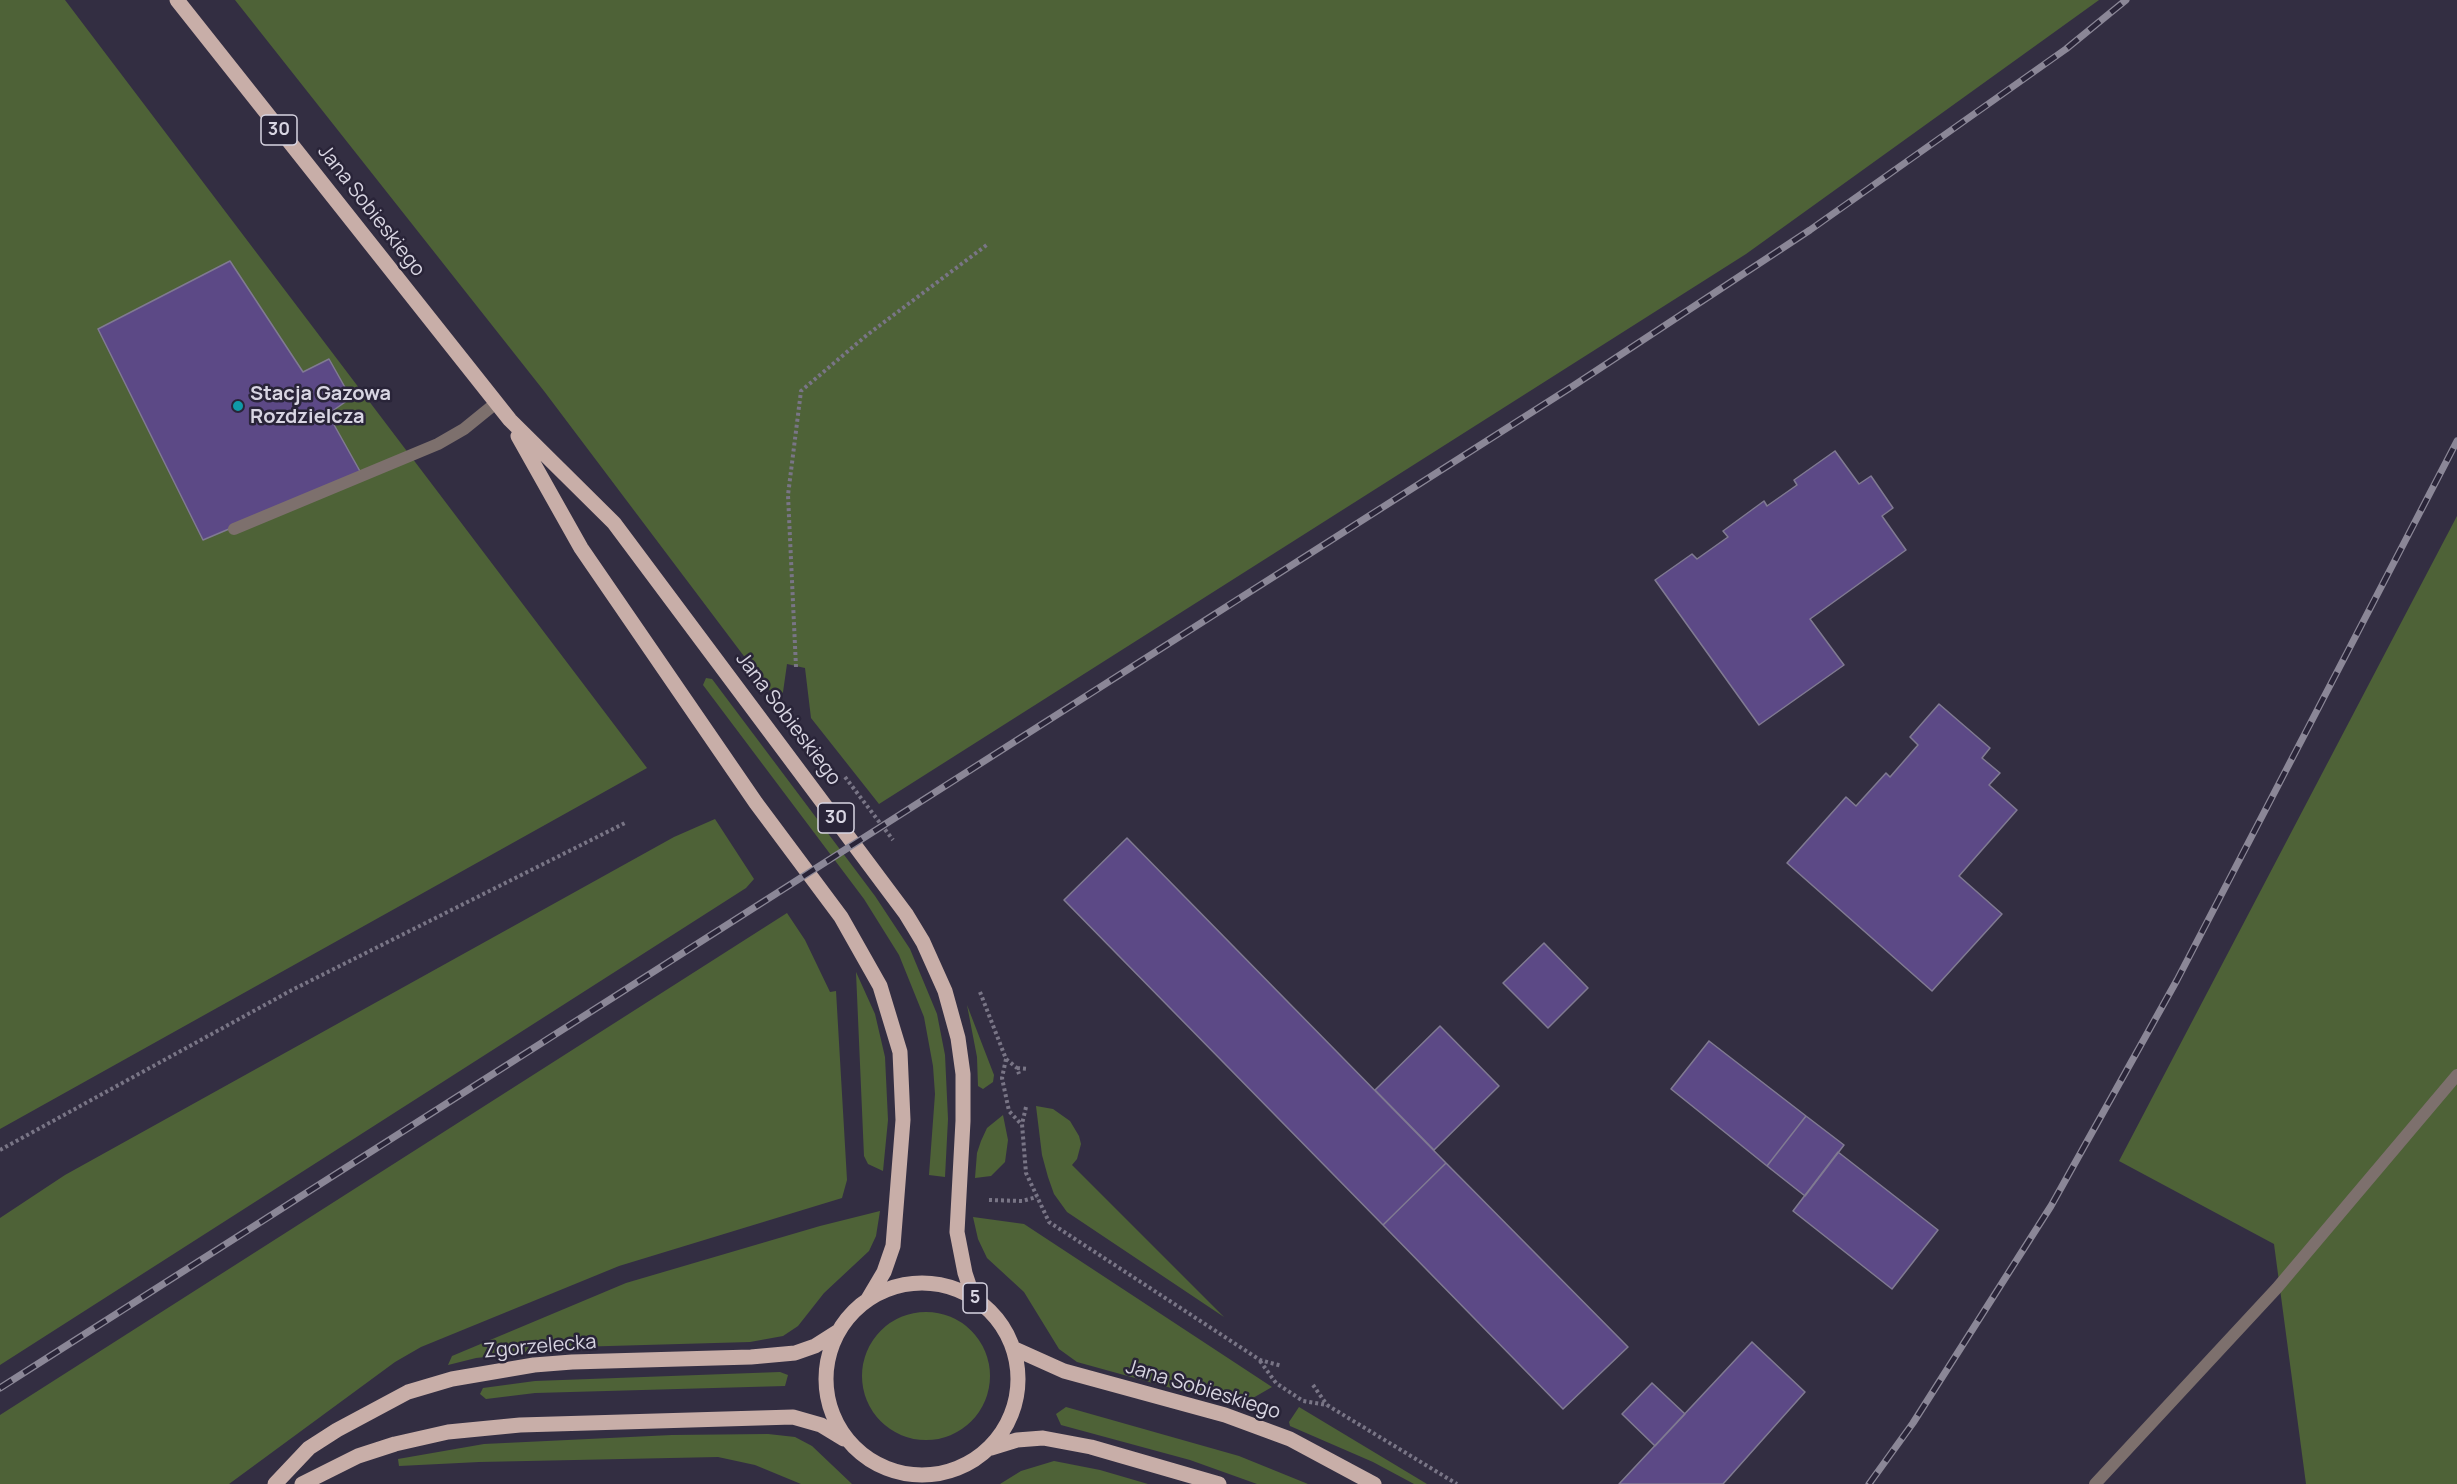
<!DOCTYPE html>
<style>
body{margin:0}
canvas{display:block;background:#332e42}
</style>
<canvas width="2457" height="1484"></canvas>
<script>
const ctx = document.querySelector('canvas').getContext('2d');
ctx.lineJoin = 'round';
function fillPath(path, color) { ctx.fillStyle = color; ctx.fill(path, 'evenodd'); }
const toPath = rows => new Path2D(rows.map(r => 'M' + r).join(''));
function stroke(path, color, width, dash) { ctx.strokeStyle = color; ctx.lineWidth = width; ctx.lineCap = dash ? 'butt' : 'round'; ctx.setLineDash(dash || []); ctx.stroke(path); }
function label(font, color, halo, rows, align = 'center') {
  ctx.font = font + ' Manrope,sans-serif'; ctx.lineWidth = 5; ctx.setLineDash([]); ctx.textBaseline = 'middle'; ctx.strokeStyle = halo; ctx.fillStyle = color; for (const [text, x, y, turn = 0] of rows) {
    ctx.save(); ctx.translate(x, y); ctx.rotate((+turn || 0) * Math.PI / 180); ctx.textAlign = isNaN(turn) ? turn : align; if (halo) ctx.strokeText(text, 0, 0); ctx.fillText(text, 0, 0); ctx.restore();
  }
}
fillPath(toPath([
 [0,0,65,0,647,768,0,1129],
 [235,0,2099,0,1746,254,879,804,811,718,805,668,787,664,783,692,777,700,544,391],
 [2457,516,2457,1484,2306,1484,2274,1244,2119,1161],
 [706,678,712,679,875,896,910,949,937,1014,945,1055,948,1119,945,1177,929,1175,935,1094,933,1066,924,1017,899,955,864,899,703,685],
 [715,819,754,879,746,888,0,1365,0,1218,65,1175,674,837],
 [787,913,805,940,830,992,836,991,847,1180,842,1198,619,1266,421,1347,395,1362,229,1484,0,1484,0,1415],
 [856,972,875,1014,885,1057,888,1120,883,1171,868,1164,864,1156],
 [967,1005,994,1075,993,1082,983,1089,978,1086,977,1057],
 [1036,1106,1053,1109,1070,1121,1079,1136,1081,1144,1077,1159,1072,1165,1224,1317,1067,1212,1054,1194,1048,1177,1042,1155],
 [1003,1115,1008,1140,1005,1162,991,1176,975,1178,977,1153,981,1141,987,1128],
 [880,1211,876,1236,869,1251,824,1293,798,1326,783,1336,750,1342,574,1347,476,1358,448,1365,452,1356,626,1283,820,1226],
 [973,1217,1024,1224,1272,1387,1246,1402,1229,1404,1077,1362,1059,1349,1024,1292,987,1258,978,1239],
 '862 1376a64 64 0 1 1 128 0a64 64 0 1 1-128 0Z',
 [780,1372,788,1375,785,1386,535,1393,486,1399,480,1394,483,1388,535,1381],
 [1066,1407,1239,1456,1308,1484,1257,1484,1190,1460,1061,1425,1056,1414],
 [1299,1407,1427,1484,1414,1484,1373,1462,1290,1426,1289,1422],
 [768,1434,795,1437,812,1446,852,1484,801,1484,755,1465,718,1457,479,1462,399,1466,398,1459,484,1444,672,1435],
 [1054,1461,1100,1470,1148,1484,1000,1484,1021,1471]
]), '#4e6237');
const building = toPath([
 [230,261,303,372,329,359,351,398,328,414,361,473,203,540,98,329,230,261],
 [1835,451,1859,484,1871,476,1893,508,1882,516,1906,550,1810,619,1844,665,1759,725,1655,580,1692,554,1697,559,1728,537,1723,531,1764,501,1767,506,1797,485,1794,480,1835,451],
 [1939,704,1990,748,1982,758,2000,773,1989,785,2017,810,1959,876,2002,914,1932,991,1787,863,1846,797,1856,806,1886,773,1890,777,1918,745,1910,737,1939,704],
 [1127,838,1446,1163,1383,1225,1064,900,1127,838],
 [1544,943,1588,988,1548,1028,1503,983,1544,943],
 [1440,1026,1499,1086,1434,1150,1375,1090,1440,1026],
 [1709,1041,1806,1116,1767,1166,1671,1089,1709,1041],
 [1806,1116,1844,1145,1805,1196,1767,1166,1806,1116],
 [1838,1152,1938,1230,1892,1289,1793,1211,1838,1152],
 [1446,1163,1628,1347,1563,1409,1383,1225,1446,1163],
 [1752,1342,1805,1392,1723,1484,1619,1484,1752,1342],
 [1652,1383,1685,1414,1655,1446,1622,1414,1652,1383]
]);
fillPath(building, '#5c4986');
stroke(building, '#807a92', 1.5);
stroke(toPath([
 [796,667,788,495,801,391,867,335,988,244],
 [845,777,893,840],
 [980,992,1006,1059,1017,1068,1019,1074],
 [1006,1059,1002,1078,1009,1111,1021,1124],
 [1017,1068,1028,1069],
 [1026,1107,1022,1124,1026,1173,1049,1222,1260,1360,1282,1366],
 [0,1150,292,990,625,823],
 [989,1200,1022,1201,1037,1197],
 [1260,1361,1276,1383,1303,1401,1327,1405,1457,1484],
 [1313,1385,1327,1405]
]), '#797586', 4, [3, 3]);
stroke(toPath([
 [234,529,438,444,464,429,496,403],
 [2095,1484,2277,1288,2457,1075]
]), '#7d706d', 12);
stroke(toPath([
 [177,0,510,420,614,523,906,914,923,942,945,991,958,1038,963,1074,963,1121,957,1232,965,1273,973,1297],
 [518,436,581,548,756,803,841,917,880,986,900,1052,903,1120,893,1246,884,1272,868,1299],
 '826 1379a96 96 0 1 1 192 0a96 96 0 1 1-192 0Z',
 [1015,1349,1064,1371,1225,1415,1290,1439,1374,1484],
 [991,1448,1017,1440,1043,1438,1091,1447,1219,1484],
 [275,1484,309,1448,337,1430,408,1392,452,1379,534,1365,572,1362,751,1357,795,1353,815,1346,837,1332],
 [302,1484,358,1456,395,1444,448,1432,520,1425,793,1417,821,1425,844,1439]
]), '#c8aea8', 15);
const rail = toPath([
 [0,1388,1573,386,1810,230,2066,49,2126,0],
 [1869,1484,1913,1423,2051,1206,2177,980,2457,441]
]);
stroke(rail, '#8b8797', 7);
stroke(rail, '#292438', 4.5, [14]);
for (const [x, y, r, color] of [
 [238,406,6,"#0f9aa8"]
]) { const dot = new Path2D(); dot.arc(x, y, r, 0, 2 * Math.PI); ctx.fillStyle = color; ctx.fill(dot); stroke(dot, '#292438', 2); }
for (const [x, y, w] of [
 [279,130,36],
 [836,818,36],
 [975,1298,24]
]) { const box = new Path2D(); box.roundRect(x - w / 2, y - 15, w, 30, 4.5); ctx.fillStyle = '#292438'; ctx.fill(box); stroke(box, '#d8d5e2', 1.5); }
label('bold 18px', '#d8d5e2', null, [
 ["30",279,130],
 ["30",836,818],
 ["5",975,1298]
]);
label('20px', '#d8d5e2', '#292438', [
 ["Jana Sobieskiego",371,211,52],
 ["Jana Sobieskiego",788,719,53],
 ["Zgorzelecka",540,1347,-5],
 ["Jana Sobieskiego",1203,1390,17]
]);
label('bold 20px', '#d8d5e2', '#292438', [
 ["Stacja Gazowa",250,394],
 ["Rozdzielcza",250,417]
], 'left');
</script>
